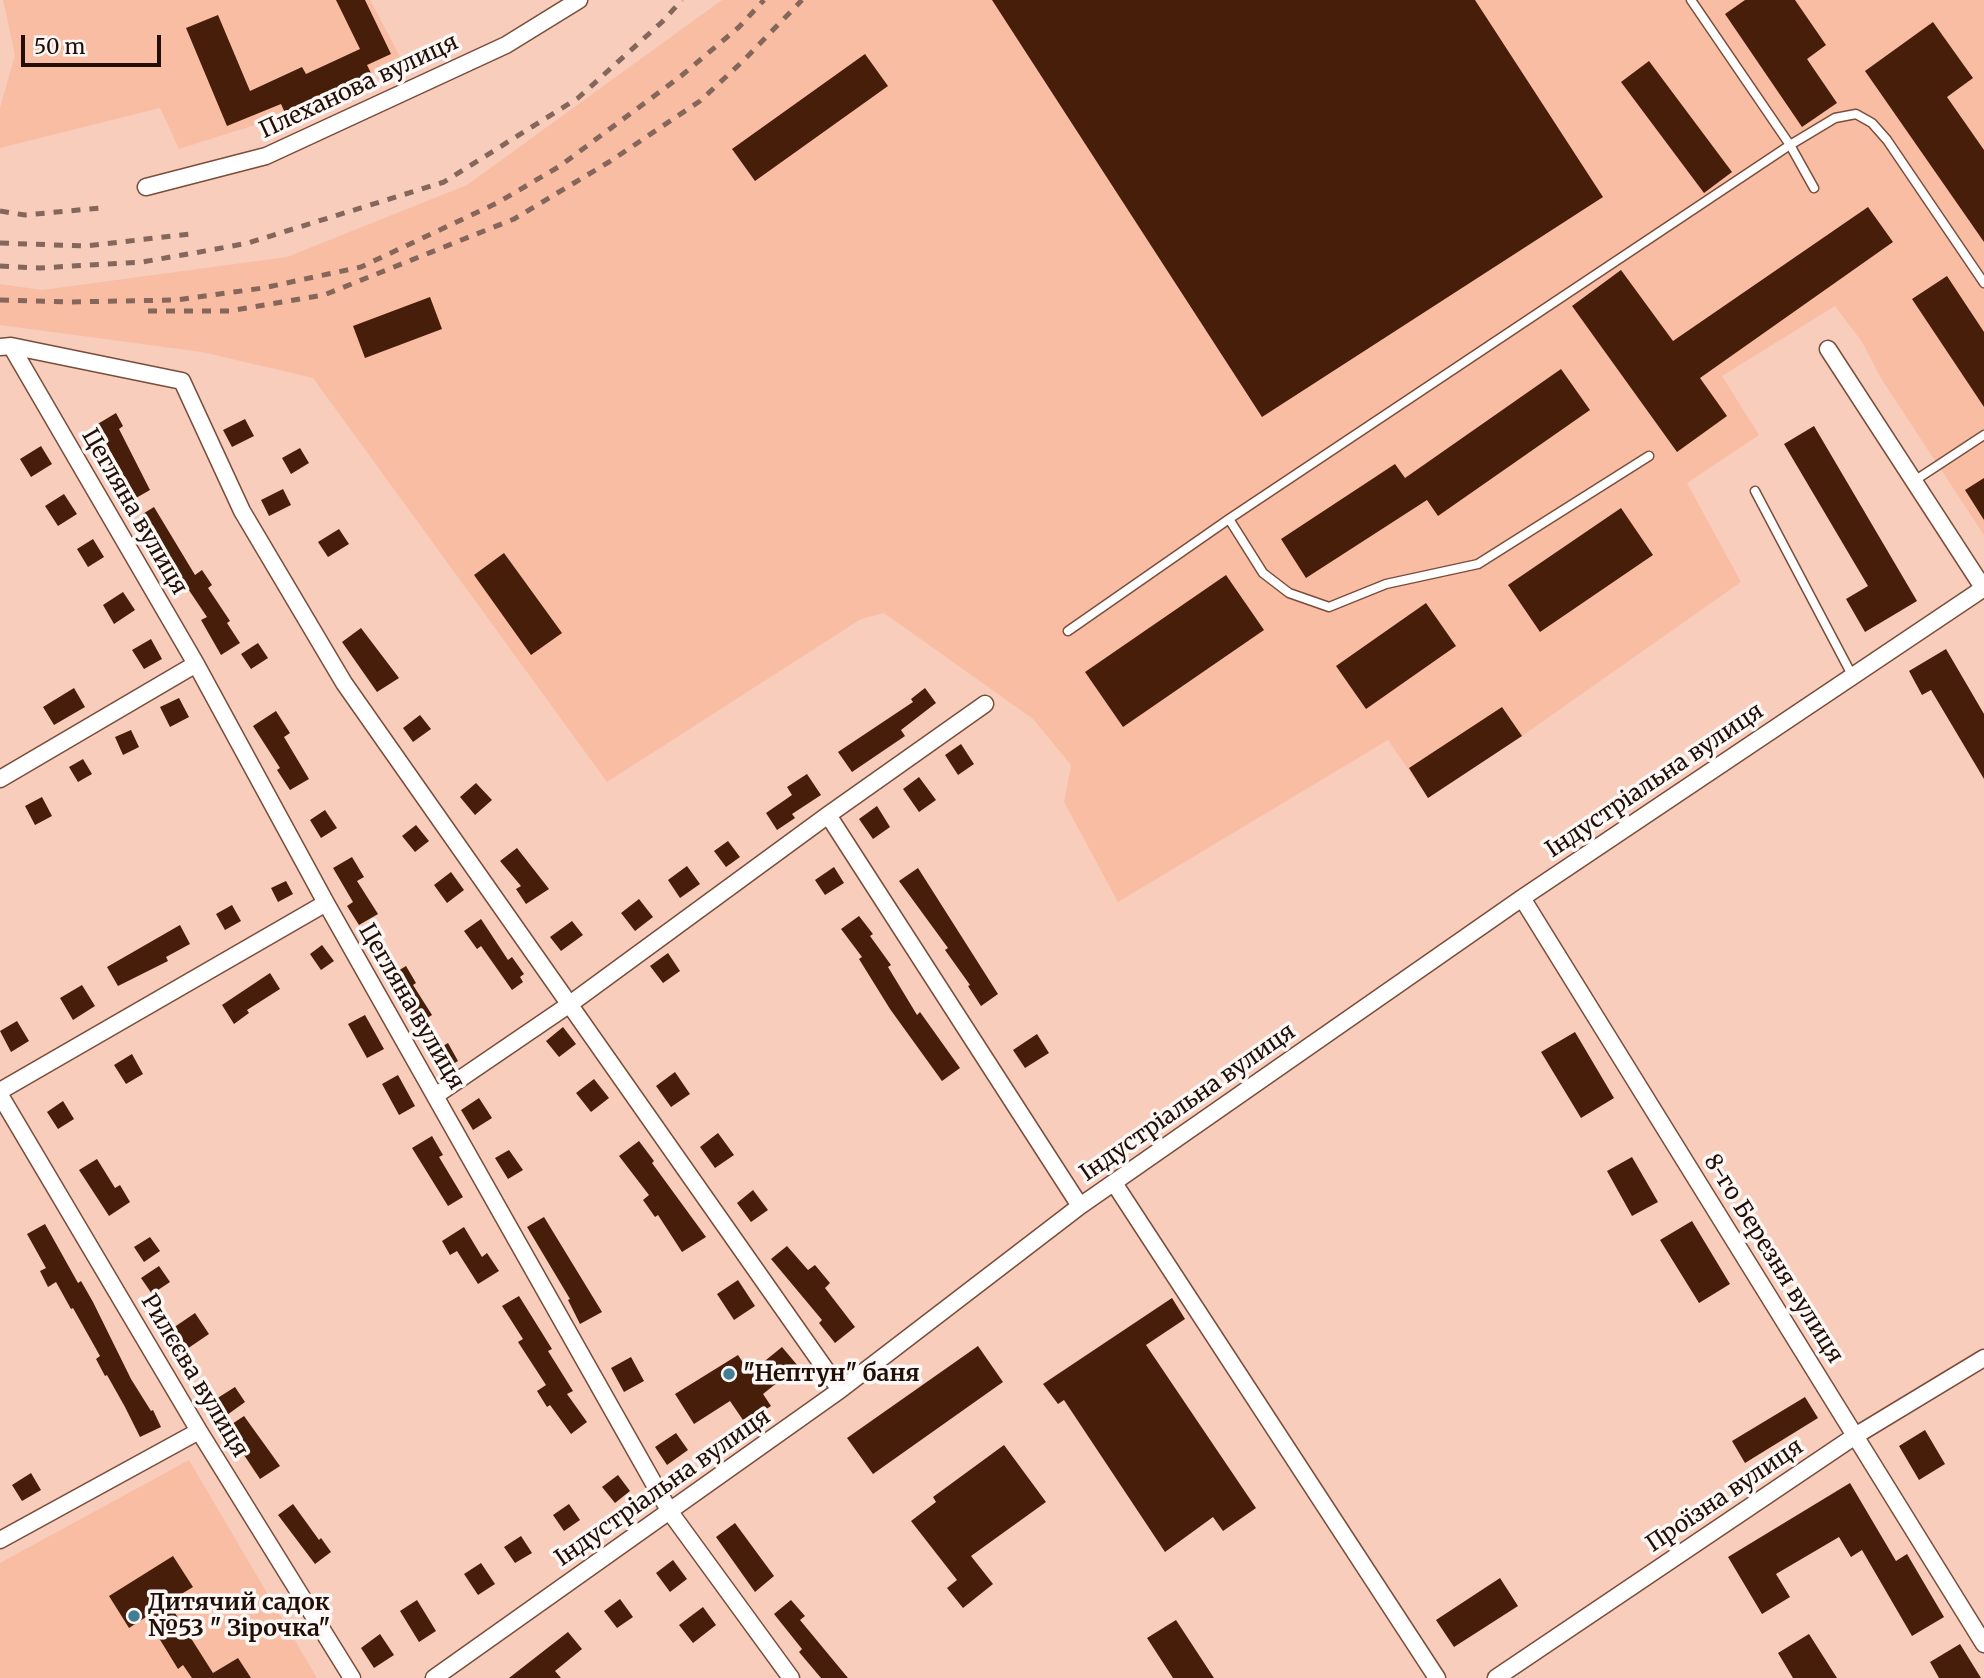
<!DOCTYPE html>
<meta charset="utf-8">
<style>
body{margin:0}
#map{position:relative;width:1984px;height:1678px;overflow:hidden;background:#f8cdbb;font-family:Merriweather,serif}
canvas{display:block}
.scale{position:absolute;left:21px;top:35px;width:140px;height:32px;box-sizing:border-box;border:4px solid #210f07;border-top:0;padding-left:9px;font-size:21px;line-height:24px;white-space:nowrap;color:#210f07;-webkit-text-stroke:5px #fdf7f5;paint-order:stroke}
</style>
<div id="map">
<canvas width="1984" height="1678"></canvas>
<div class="scale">50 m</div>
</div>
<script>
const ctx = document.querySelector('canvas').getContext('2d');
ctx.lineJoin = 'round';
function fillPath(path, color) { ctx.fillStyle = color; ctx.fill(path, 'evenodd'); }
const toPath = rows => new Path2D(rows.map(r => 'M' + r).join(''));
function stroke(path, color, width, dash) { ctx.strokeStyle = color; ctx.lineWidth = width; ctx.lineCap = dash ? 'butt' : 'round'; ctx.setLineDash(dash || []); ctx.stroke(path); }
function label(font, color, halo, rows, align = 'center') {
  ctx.font = font + ' Merriweather,serif'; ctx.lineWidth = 7; ctx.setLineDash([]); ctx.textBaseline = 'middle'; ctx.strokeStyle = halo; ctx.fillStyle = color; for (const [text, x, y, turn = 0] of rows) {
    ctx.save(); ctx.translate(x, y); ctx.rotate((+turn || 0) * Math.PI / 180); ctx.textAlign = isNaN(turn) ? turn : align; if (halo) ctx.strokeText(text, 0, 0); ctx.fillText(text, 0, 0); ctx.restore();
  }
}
fillPath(toPath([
 [3,0,370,0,402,60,286,115,179,149,160,108,0,148,0,108,15,55],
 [722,0,1984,0,1984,535,1882,380,1862,342,1835,306,1722,376,1759,435,1687,483,1741,582,1522,736,1428,798,1388,740,1118,902,1064,802,1071,765,1033,719,884,613,861,619,607,782,313,378,202,352,0,325,0,284,42,290,287,257,467,185],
 [189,1460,317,1678,0,1678,0,1563]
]), '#f9bda4');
fillPath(toPath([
 [336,0,365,0,391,54,367,65,372,75,286,115,281,104,227,126,186,28,218,15,250,91,302,67,306,74,360,49],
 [992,0,1475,0,1603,197,1262,417],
 [1745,0,1795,0,1826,45,1807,59,1837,103,1802,127,1725,14],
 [1933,22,1973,78,1947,97,1984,150,1984,242,1865,71],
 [865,54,888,86,755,181,732,149],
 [1649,61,1732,172,1704,193,1621,82],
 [1868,207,1893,242,1700,378,1727,416,1677,452,1572,306,1621,270,1673,341],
 [1947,276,1984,332,1984,407,1912,299],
 [430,297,442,329,365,358,353,326],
 [1561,369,1590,410,1438,516,1427,500,1306,578,1281,539,1395,464,1405,478],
 [116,413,123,426,119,429,150,490,136,498,96,425],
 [245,419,254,436,232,447,223,430],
 [1814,426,1917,601,1865,632,1846,599,1868,586,1784,444],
 [41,446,52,464,31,477,20,459],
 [300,448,309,463,291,474,282,458],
 [1984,478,1984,520,1965,490],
 [283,489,291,505,269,516,261,500],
 [64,494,77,514,58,526,45,506],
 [154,507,195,575,202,570,212,585,208,588,230,621,227,623,240,643,221,655,201,620,207,617,172,565,169,567,159,550,161,548,141,515],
 [1621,508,1653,555,1540,632,1508,585],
 [339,529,349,544,328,557,318,542],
 [93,539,104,557,88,567,77,549],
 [504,553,562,633,531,655,474,575],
 [1226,575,1264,630,1123,727,1085,672],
 [123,592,135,610,114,624,103,605],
 [1426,603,1456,646,1366,709,1336,666],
 [361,628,399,678,377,692,342,642],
 [151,639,162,659,144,669,132,650],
 [258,643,268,658,251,669,241,654],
 [1946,649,1984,714,1984,779,1931,690,1922,695,1909,671],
 [74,688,85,707,54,725,43,707],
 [925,688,936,703,901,730,905,736,852,772,838,752,913,702,911,699],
 [179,698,189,717,170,727,160,707],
 [1502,707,1522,736,1428,798,1409,768],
 [276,711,290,733,284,737,309,779,290,790,277,770,280,768,253,726],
 [420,715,431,729,413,742,403,728],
 [131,730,139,747,123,755,115,737],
 [961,744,974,764,958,775,945,755],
 [83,759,92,774,78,782,69,767],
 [807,774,821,795,792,814,795,818,777,830,766,813,792,795,787,787],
 [919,777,936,800,919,812,903,789],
 [476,783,492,800,475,815,460,797],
 [42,797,52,816,35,825,25,806],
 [877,806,890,827,873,839,859,819],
 [325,810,337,828,321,838,310,820],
 [416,825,429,841,415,852,402,836],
 [728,841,740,857,726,867,714,851],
 [517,848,549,889,526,904,516,889,521,886,500,861],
 [352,857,364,877,357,881,378,914,359,925,347,906,353,902,333,868],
 [687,866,700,884,680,898,668,880],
 [834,867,844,883,825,895,815,880],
 [918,868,998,994,981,1006,968,986,970,985,945,950,948,948,899,881],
 [451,872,464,890,447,903,434,885],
 [286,881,293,894,278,902,271,888],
 [639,899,653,917,635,931,621,913],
 [232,905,241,921,225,930,216,914],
 [859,916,873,934,870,936,891,965,888,967,917,1015,920,1012,960,1068,942,1081,890,1009,859,959,862,957,841,929],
 [481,919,508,960,512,957,524,974,520,977,523,982,512,990,481,946,477,949,464,931],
 [572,921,583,935,561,951,550,937],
 [180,925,190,944,166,957,168,961,118,986,107,967],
 [322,945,334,961,321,970,310,954],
 [668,953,680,971,663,983,650,966],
 [406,966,416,983,413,985,432,1015,416,1025,388,977],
 [270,973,280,989,247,1010,249,1013,234,1024,222,1005],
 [82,985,95,1006,73,1020,60,998],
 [365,1015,384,1049,367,1058,348,1024],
 [17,1021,29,1041,11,1052,0,1031],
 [563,1027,576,1044,559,1057,546,1041],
 [1575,1032,1614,1098,1581,1118,1541,1052],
 [1037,1034,1049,1053,1025,1068,1013,1050],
 [448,1043,458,1061,441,1071,431,1053],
 [132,1054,143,1074,126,1084,114,1065],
 [675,1072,690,1094,671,1107,656,1086],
 [398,1075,415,1106,399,1115,382,1084],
 [594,1079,609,1098,591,1112,576,1093],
 [479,1098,492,1118,473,1130,461,1110],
 [63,1101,74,1119,58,1129,47,1112],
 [718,1133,734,1155,715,1168,700,1147],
 [432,1136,443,1155,439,1157,463,1197,448,1206,412,1148],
 [639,1141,654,1161,652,1163,706,1237,682,1252,658,1215,655,1217,643,1200,649,1195,619,1156],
 [509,1150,523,1170,508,1179,495,1158],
 [1632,1157,1658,1202,1632,1216,1607,1171],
 [97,1159,115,1188,120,1185,130,1202,109,1216,79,1170],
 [753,1190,768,1210,751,1222,737,1203],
 [544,1217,602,1312,580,1324,568,1300,570,1299,527,1227],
 [1692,1221,1730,1284,1699,1303,1660,1240],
 [45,1224,78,1283,81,1281,93,1302,131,1379,151,1411,153,1410,161,1427,140,1437,125,1407,107,1375,105,1376,96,1359,100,1356,73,1308,71,1309,56,1282,48,1287,40,1271,46,1268,27,1234],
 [464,1227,482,1257,487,1253,499,1271,478,1284,457,1251,450,1255,442,1241],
 [150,1237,160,1251,144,1262,134,1247],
 [787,1246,808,1270,815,1265,830,1283,825,1288,855,1327,835,1343,819,1323,822,1320,771,1259],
 [159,1266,170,1282,152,1294,141,1278],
 [738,1280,755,1306,734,1320,717,1294],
 [519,1296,552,1349,548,1351,573,1391,567,1394,587,1422,571,1434,550,1405,547,1407,537,1391,546,1385,518,1342,523,1339,502,1306],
 [1172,1298,1185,1319,1146,1345,1256,1508,1223,1531,1213,1517,1165,1552,1064,1400,1058,1404,1043,1384],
 [195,1313,209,1334,187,1349,173,1328],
 [978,1346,1003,1382,873,1474,847,1438],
 [782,1347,798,1366,763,1394,771,1406,745,1423,730,1401,694,1424,675,1394,738,1355,750,1373],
 [631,1357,644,1381,624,1392,611,1368],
 [235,1387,245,1402,227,1415,216,1399],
 [1805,1397,1818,1418,1745,1463,1732,1441],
 [244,1416,280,1466,260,1479,226,1428],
 [1925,1430,1945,1464,1919,1480,1899,1446],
 [676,1433,688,1450,667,1465,655,1447],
 [1004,1445,1046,1502,971,1556,993,1584,963,1608,947,1588,957,1580,911,1521,936,1502,933,1497],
 [31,1473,41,1490,22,1501,12,1485],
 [618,1475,630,1491,615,1503,602,1487],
 [1850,1483,1896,1561,1907,1554,1944,1617,1912,1636,1862,1550,1851,1557,1839,1537,1776,1574,1790,1597,1762,1614,1728,1557],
 [293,1504,319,1540,321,1538,331,1552,315,1564,278,1515],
 [569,1504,580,1520,564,1531,553,1515],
 [735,1523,774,1576,755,1592,716,1537],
 [521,1536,532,1553,515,1563,504,1547],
 [173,1556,193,1587,168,1602,213,1673,238,1658,251,1678,192,1678,183,1665,178,1669,146,1617,129,1628,109,1596],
 [673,1560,687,1579,670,1592,656,1573],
 [481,1563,495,1584,478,1595,464,1574],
 [1500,1578,1518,1606,1454,1647,1436,1620],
 [620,1599,633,1617,617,1628,604,1611],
 [417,1600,436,1631,419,1642,400,1611],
 [791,1600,805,1616,800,1620,848,1678,821,1678,799,1652,802,1649,774,1614],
 [703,1607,716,1625,693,1643,679,1625],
 [1176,1620,1214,1678,1173,1678,1147,1638],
 [568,1632,582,1649,555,1671,561,1678,509,1678],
 [380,1634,394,1655,374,1668,361,1648],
 [1809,1634,1837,1678,1793,1678,1778,1653],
 [1960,1644,1981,1678,1939,1678,1930,1662]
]), '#471e0a');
const lane = toPath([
 [1691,0,1790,145,1814,188],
 [1914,481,1984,435],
 [1755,491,1852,675],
 [1229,519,1263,573,1289,593,1329,607,1386,584,1478,564,1649,456],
 [1068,631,1229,519,1790,145,1835,118,1856,114,1872,123,1887,140,1984,283]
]);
const street = toPath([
 [146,187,266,156,506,45,579,0],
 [11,346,196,664,326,903,670,1512,791,1678],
 [0,347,11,346,182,381,242,511,344,683,840,1390],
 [1828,349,1984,589],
 [0,779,196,664],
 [828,815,1080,1206],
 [1522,898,1984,1644],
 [0,1091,326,903],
 [0,1095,199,1431,352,1678],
 [435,1096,570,1004,828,815,985,704],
 [1114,1183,1437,1678],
 [0,1540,199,1431],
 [434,1678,840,1390,1080,1206,1522,898,1984,588],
 [1496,1678,1855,1436,1984,1358]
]);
stroke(lane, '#7a4d3a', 11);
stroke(street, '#7a4d3a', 19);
stroke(lane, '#fff', 8);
stroke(street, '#fff', 16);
stroke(toPath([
 [0,211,25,215,100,208],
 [0,243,86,246,190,234],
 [0,266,39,268,142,262,211,250,248,243,444,182,578,98,662,22,682,0],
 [0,300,68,302,176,300,263,288,361,267,497,203,560,166,681,76,739,27,764,0],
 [148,311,229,311,324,295,514,219,609,162,700,101,743,61,802,0]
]), '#84675a', 5, [9, 9]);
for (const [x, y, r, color] of [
 [729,1374,7,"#427f95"],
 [134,1616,7,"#427f95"]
]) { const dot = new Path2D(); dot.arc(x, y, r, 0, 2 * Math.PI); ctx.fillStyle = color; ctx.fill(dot); stroke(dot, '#fdf7f5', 2.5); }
label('23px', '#210f07', '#fdf7f5', [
 ["Плеханова вулиця",359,87,-25],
 ["Цегляна вулиця",134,512,60],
 ["Індустріальна вулиця",1655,781,-34],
 ["Цегляна вулиця",411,1007,60],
 ["Індустріальна вулиця",1188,1103,-35],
 ["8-го Березня вулиця",1773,1259,58],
 ["Рилєєва вулиця",194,1376,59],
 ["Індустріальна вулиця",663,1488,-35],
 ["Проїзна вулиця",1725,1496,-34]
]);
label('bold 23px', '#210f07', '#fdf7f5', [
 ["\"Нептун\" баня",743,1374],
 ["Дитячий садок",148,1603],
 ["№53 \" Зірочка\"",148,1629]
], 'left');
</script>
